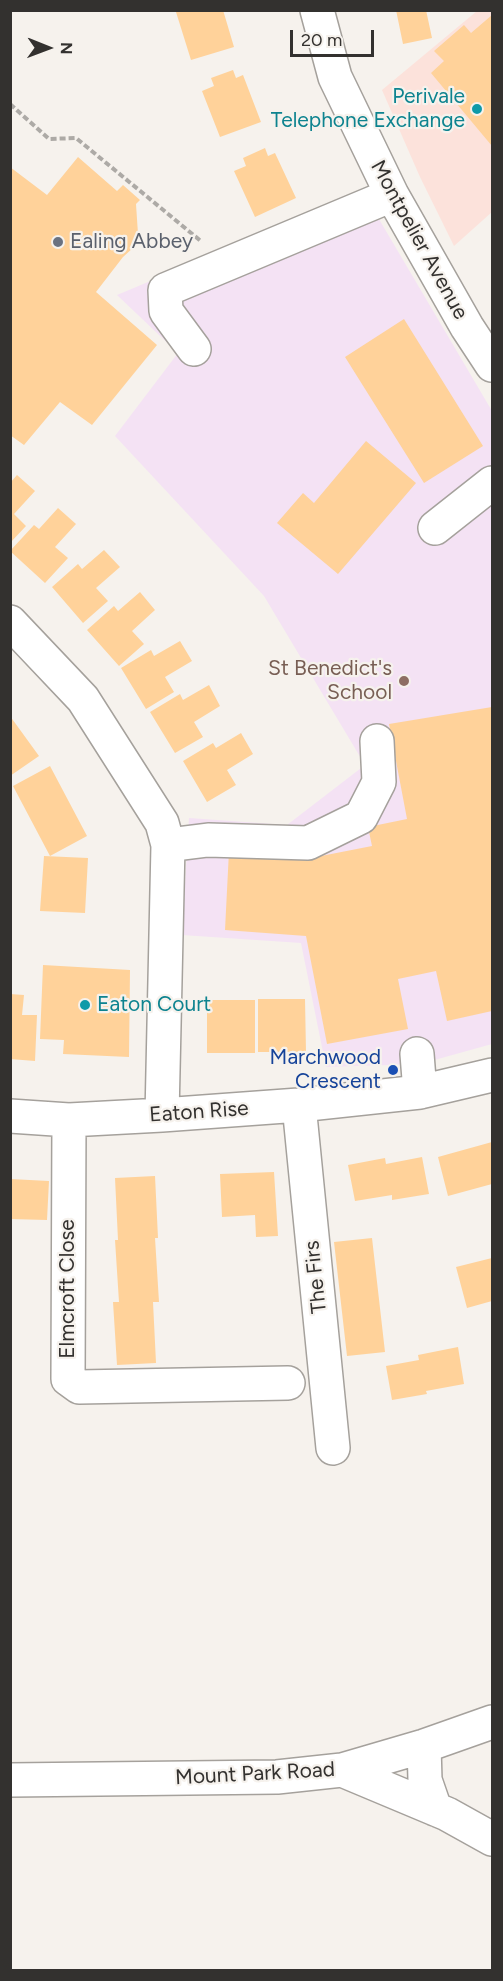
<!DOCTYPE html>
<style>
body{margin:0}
#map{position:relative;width:503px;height:1981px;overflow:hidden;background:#f6f2ed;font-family:Figtree,sans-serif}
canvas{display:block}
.frame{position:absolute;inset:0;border:12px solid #33312f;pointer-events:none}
.north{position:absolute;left:18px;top:18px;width:60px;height:60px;-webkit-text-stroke:4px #f6f2ed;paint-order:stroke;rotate:91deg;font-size:16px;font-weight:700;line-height:24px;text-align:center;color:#33312f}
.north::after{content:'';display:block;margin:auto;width:21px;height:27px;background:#33312f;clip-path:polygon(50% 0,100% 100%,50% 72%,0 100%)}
.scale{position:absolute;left:290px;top:30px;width:84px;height:27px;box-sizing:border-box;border:3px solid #33312f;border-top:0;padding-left:8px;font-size:18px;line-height:21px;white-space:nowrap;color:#33312f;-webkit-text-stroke:4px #f6f2ed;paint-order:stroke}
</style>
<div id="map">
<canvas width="503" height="1981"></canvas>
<div class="frame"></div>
<div class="north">N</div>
<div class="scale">20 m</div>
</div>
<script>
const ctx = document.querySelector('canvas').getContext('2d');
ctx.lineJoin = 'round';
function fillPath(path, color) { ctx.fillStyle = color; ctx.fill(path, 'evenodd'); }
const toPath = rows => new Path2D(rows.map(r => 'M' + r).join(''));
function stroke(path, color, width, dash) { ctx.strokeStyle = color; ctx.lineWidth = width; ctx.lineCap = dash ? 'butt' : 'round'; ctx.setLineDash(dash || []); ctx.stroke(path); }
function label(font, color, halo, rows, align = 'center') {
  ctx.font = font + ' Figtree,sans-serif'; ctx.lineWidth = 4.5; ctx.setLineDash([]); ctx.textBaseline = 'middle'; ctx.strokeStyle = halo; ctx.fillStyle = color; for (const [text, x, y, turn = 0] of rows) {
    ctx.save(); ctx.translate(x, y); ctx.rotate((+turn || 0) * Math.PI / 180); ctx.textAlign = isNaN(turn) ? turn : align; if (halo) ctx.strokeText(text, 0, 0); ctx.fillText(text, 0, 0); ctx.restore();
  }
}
fillPath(toPath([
 [477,11,492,11,492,212,454,246,420,177,382,90]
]), '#fce2db');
fillPath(toPath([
 [363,192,492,411,492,1044,420,1064,326,1067,301,943,182,935,189,818,287,825,365,765,264,596,115,436,178,353,117,295]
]), '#f4e2f4');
fillPath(toPath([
 [182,10,223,10,234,47,191,60,176,12],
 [396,10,426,10,432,38,403,44],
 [492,15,492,146,431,73,444,61,434,51,464,25,471,33],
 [233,70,236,78,243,75,261,122,220,137,202,91,214,86,211,78],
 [265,148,268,156,275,153,296,198,255,217,234,171,246,166,243,158],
 [78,157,117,191,123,185,140,200,136,204,138,234,144,238,123,257,96,292,157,345,92,425,60,402,24,445,10,435,10,167,47,195],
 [404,319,483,446,424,483,345,357],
 [366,441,416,483,338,574,277,523,303,493,314,503],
 [17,475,35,491,14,514,26,526,10,543,10,483],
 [58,508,76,524,55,547,68,558,45,583,10,551,34,525,39,529],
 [104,550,120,567,96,588,108,601,83,623,52,587,78,564,82,569],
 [140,592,155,610,132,631,144,644,119,666,87,630,114,606,118,611],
 [180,641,192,661,165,677,174,692,146,709,121,668,151,650,154,656],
 [209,685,220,706,194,722,203,737,175,753,150,712,180,694,183,700],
 [492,707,492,1011,447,1021,436,971,398,979,408,1029,327,1044,306,936,225,930,229,851,316,857,372,846,368,827,407,819,389,724],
 [10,716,39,756,10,776],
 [241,733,253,754,227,770,236,785,207,802,183,761,213,743,216,748],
 [50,766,87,836,50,856,13,786],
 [44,856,88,858,85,913,40,911],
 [43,965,130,970,129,1057,63,1054,64,1040,40,1039],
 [10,994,24,995,22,1015,37,1015,35,1061,10,1059],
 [258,999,305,999,306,1052,258,1052],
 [207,1000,255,1000,255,1053,207,1053],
 [492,1142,492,1184,448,1196,438,1157],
 [422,1157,429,1194,392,1200,392,1195,355,1201,348,1165,385,1158,386,1164],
 [274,1172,278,1236,256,1237,255,1215,222,1217,220,1174],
 [155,1176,158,1238,155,1238,159,1302,153,1302,156,1363,117,1365,113,1302,119,1302,115,1240,118,1240,115,1178],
 [10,1179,49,1181,47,1220,10,1219],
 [372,1238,385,1352,347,1356,334,1242],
 [492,1258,492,1301,467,1308,456,1267],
 [458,1347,464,1384,426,1391,427,1394,392,1400,386,1366,419,1360,418,1355]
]), '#ffd29a');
const minor = toPath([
 [317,10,335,77,392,195,467,327,492,365],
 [194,349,166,311,165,290,392,195],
 [435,528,492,483],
 [10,622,83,699,162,823,168,845,162,1115],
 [168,845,208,840,308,843,361,817,379,782,377,741],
 [417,1054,420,1092],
 [299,1105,333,1448],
 [10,1116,69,1120,162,1115,299,1105,420,1092,492,1075],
 [69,1120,68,1379,79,1387,288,1383],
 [424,1746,425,1780,435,1809],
 [342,1770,447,1814,492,1839],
 [10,1780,277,1777,342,1770,424,1746,492,1722]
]);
stroke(minor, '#a5a19c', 36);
stroke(toPath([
 [10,104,49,139,76,138,202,242]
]), '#adaaa6', 4, [6, 3]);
stroke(minor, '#fff', 33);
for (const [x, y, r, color] of [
 [477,109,6,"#0f9aa8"],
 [58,242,6,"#6b7280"],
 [404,681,6,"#8d6e63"],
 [85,1005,6,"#0f9aa8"],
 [393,1070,6,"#1a4fb4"]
]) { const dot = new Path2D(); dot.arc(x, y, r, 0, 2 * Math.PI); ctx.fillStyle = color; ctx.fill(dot); stroke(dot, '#f6f2ed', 2); }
label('21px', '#0d838f', '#f6f2ed', [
 ["Perivale",465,97],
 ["Telephone Exchange",465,121],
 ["Eaton Court",97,1005,"left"]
], 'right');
label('21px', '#33312f', '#f6f2ed', [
 ["Montpelier Avenue",419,240,61],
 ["Eaton Rise",199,1112,-4],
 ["The Firs",316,1277,-96],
 ["Elmcroft Close",68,1289,-90],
 ["Mount Park Road",255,1774,-3]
]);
label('21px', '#5b616d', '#f6f2ed', [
 ["Ealing Abbey",70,242]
], 'left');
label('21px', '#785e54', '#f6f2ed', [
 ["St Benedict's",392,669],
 ["School",392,693]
], 'right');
label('21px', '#164399', '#f6f2ed', [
 ["Marchwood",381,1058],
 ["Crescent",381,1082]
], 'right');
</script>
